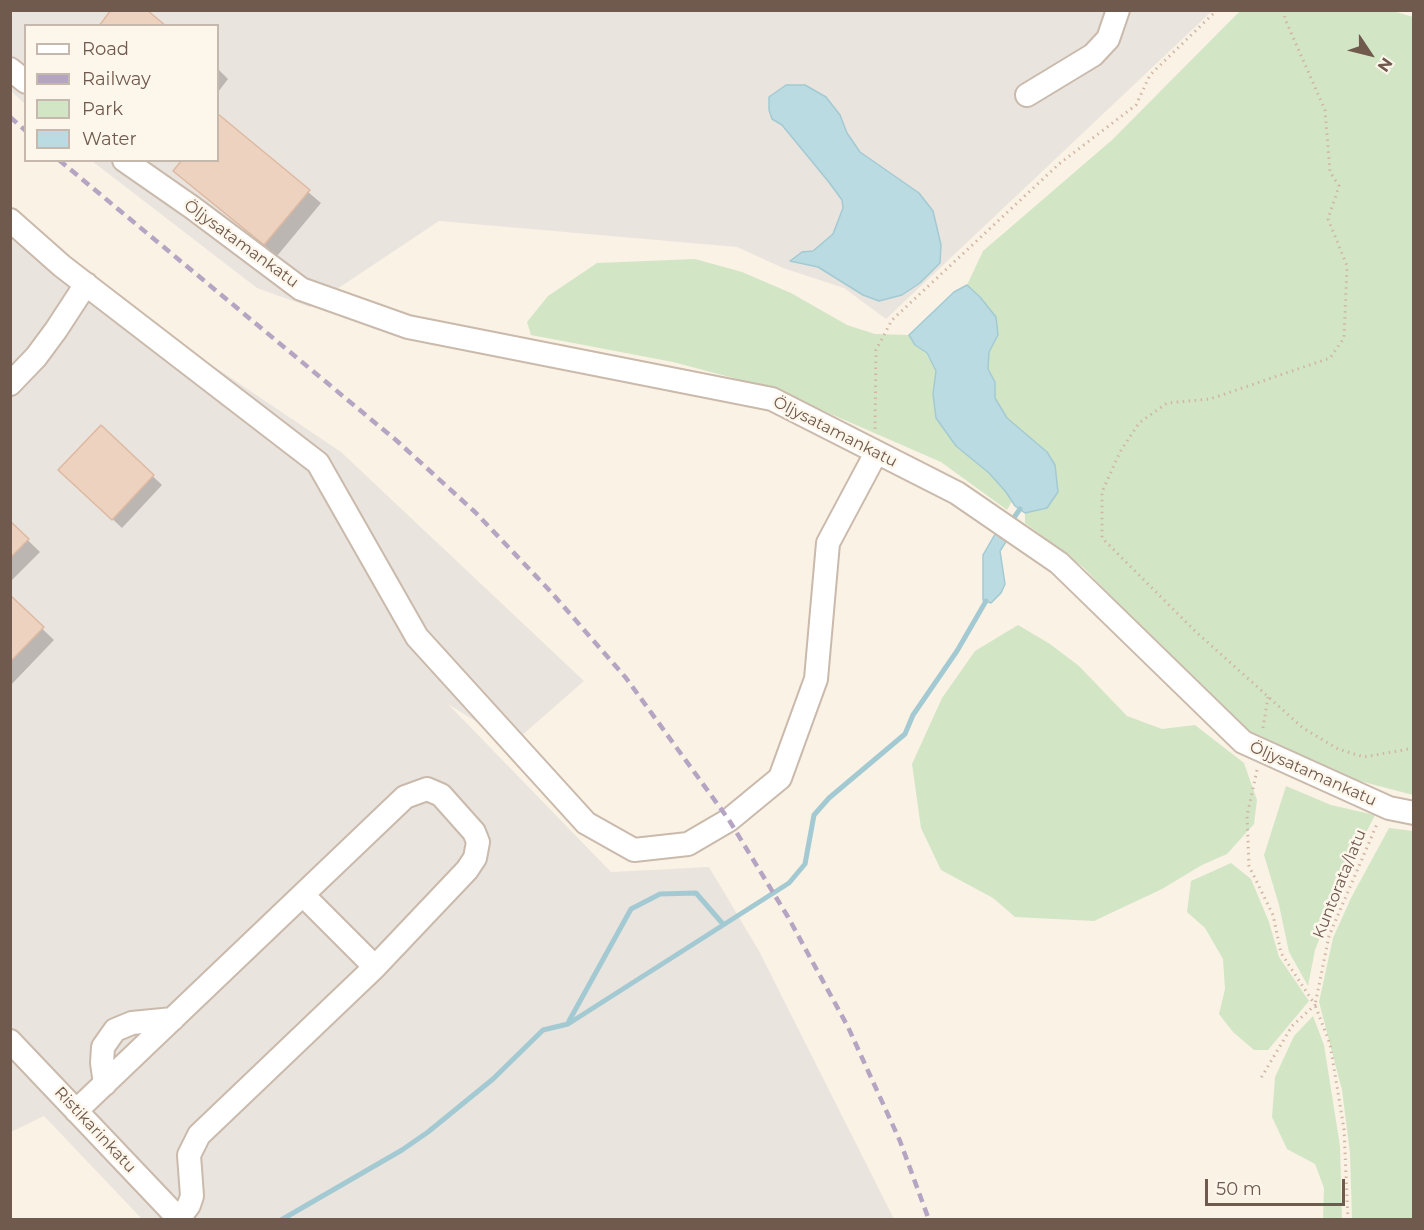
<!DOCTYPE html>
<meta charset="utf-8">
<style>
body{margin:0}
#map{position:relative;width:1424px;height:1230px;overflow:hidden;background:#faf2e5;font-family:Montserrat,sans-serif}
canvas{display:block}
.frame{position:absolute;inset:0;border:12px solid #705a4d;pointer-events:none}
.legend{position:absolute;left:24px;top:24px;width:195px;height:138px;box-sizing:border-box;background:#fdf6eb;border:2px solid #c5b8ac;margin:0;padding:8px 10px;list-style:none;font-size:18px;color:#705a4d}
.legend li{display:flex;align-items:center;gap:12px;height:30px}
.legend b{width:30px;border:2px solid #c5b8ac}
.north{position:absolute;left:1340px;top:24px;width:60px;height:60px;-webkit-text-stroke:4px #fdf6eb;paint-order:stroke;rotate:125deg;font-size:16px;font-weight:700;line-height:24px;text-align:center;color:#705a4d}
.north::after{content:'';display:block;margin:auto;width:21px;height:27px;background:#705a4d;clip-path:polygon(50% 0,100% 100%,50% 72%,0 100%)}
.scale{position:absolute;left:1205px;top:1179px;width:140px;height:27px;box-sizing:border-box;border:3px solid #705a4d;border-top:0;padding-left:8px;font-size:18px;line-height:21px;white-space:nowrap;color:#705a4d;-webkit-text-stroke:4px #fdf6eb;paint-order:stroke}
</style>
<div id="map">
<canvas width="1424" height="1230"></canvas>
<div class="frame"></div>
<ul class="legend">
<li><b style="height:8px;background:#fff"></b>Road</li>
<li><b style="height:8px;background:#b5a5c2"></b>Railway</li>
<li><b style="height:16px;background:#d2e6c5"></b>Park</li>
<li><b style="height:16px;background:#bbdbe2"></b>Water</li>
</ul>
<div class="north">N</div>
<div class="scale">50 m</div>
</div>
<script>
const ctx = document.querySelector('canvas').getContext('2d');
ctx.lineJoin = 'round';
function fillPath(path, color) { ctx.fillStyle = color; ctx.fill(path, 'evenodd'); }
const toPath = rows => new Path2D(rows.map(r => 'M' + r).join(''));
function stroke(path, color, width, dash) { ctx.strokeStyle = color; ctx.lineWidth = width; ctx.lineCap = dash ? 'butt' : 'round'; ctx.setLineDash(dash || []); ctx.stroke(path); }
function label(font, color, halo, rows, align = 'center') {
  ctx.font = font + ' Montserrat,sans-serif'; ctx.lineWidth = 5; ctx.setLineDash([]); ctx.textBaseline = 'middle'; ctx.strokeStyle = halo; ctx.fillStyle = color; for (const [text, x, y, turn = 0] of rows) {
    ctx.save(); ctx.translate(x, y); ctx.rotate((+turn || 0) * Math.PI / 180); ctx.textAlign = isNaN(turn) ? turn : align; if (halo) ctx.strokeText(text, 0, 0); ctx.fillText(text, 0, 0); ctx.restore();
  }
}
fillPath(toPath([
 [10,11,1212,11,886,319,844,288,783,268,737,247,439,221,310,307,257,288,92,161,218,160,218,26,26,26,25,104,11,91],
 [11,230,341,452,584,681,512,744,448,704,611,872,709,867,759,951,894,1219,142,1219,44,1116,11,1132]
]), '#eae4df');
fillPath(toPath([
 [1390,10,1413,17,1413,795,1307,767,1228,718,1083,567,1025,523,1025,513,1033,512,1057,493,1055,465,1046,452,1007,418,995,398,995,382,988,369,989,352,998,335,980,297,967,285,983,251,1112,140,1240,11],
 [695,259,742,272,791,293,847,325,875,334,909,335,915,345,926,353,936,372,933,394,956,446,989,473,1006,492,1012,501,1007,510,941,462,771,388,673,362,531,335,527,322,548,296,597,263],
 [1018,625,1050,644,1079,666,1127,716,1162,729,1195,725,1244,763,1257,800,1254,824,1227,854,1202,865,1162,889,1094,921,1015,917,993,898,941,870,921,828,912,764,942,698,975,651],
 [1286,786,1331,805,1375,815,1341,882,1315,950,1308,986,1289,952,1279,905,1264,855],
 [1389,828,1413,831,1413,1219,1352,1219,1350,1153,1342,1090,1319,1002,1333,938,1351,898],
 [1231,863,1251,879,1269,922,1279,957,1309,1001,1268,1050,1254,1050,1233,1032,1219,1014,1225,989,1223,959,1205,928,1187,912,1191,881],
 [1313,1016,1324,1045,1340,1146,1342,1219,1323,1219,1324,1188,1315,1164,1287,1149,1272,1117,1275,1077,1294,1036]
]), '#d2e6c5');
const water = toPath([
 [786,85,805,85,826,97,840,115,847,133,860,152,919,193,933,211,941,245,940,263,920,283,902,295,879,301,863,295,818,267,790,261,802,252,813,251,833,234,843,208,842,200,828,181,782,125,772,119,769,110,769,97,786,85],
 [967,285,980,297,996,317,998,335,989,352,988,369,995,382,995,398,1007,418,1047,452,1055,465,1058,492,1047,508,1025,513,1015,506,1006,492,989,473,956,446,936,418,933,394,936,371,927,353,915,345,909,335,954,292,967,285],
 [998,529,1009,537,1000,551,1005,584,1001,593,991,603,983,600,983,555,998,529]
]);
fillPath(water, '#bbdbe2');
stroke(water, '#a3cad2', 1.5);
fillPath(toPath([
 [218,69,228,79,218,92],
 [220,117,321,203,277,256,188,183,176,171,218,160,218,120],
 [101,427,162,485,122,528,70,479],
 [10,523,40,552,10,582],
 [10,598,54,640,10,686]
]), '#0003');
stroke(toPath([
 [1013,519,1020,509],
 [569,1021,631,909,660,894,696,893,723,924],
 [281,1220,402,1150,428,1132,493,1079,543,1030,568,1024,789,883,805,864,814,815,829,798,905,734,913,715,957,651,986,601]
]), '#a3cad2', 5);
const building = toPath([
 [111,10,147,10,166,26,99,26,111,10],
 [218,114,310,190,264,245,173,171,182,160,218,160,218,114],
 [101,425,154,475,112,520,58,470,101,425],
 [10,521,29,539,10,558,10,521],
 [10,595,44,627,10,662,10,595]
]);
fillPath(building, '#edd2bf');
stroke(building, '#deb9a1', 1.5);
const minor = toPath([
 [10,69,26,82],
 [1027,95,1093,55,1108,39,1118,10],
 [124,160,193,208,301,289,408,327,772,399,957,493,1059,563,1243,742,1389,808,1414,813],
 [10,220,62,266,318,463,417,637,586,823,634,850,688,844,729,820,780,778,816,679,828,543,876,453],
 [10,384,36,357,56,330,86,284],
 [303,895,375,967],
 [10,1041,180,1220],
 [105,1084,102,1063,103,1047,115,1030,132,1023,173,1019],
 [76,1111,405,797,427,789,441,795,474,832,478,842,475,858,467,870,375,967,199,1135,189,1155,192,1196,189,1205,178,1220]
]);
stroke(minor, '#cabaac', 26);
stroke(toPath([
 [1284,10,1285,19,1325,110,1330,172,1339,186,1328,219,1347,266,1344,338,1330,358,1210,399,1167,403,1139,423,1120,452,1102,492,1102,538,1195,631,1303,728,1338,749,1364,757,1414,748],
 [875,429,876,350,892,320,1059,164,1136,105,1150,75,1217,10],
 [1263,728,1268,697],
 [1257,770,1247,816,1249,866,1273,915,1281,953,1315,1005,1292,1026,1261,1078],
 [1348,1220,1344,1129,1330,1044,1315,1005,1329,936,1377,824]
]), '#d1b6a3', 3, [1.5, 4.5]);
stroke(minor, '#fff', 22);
stroke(toPath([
 [10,117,26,131],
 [59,160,397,441,475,512,551,592,626,678,729,820,788,917,848,1027,900,1141,929,1220]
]), '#b5a5c2', 4.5, [9, 6]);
label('16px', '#705a4d', '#fdf6eb', [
 ["Öljysatamankatu",241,244,36],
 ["Öljysatamankatu",835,432,27],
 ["Öljysatamankatu",1313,774,24],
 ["Kuntorata/latu",1340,884,-68],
 ["Ristikarinkatu",95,1130,47]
]);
</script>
